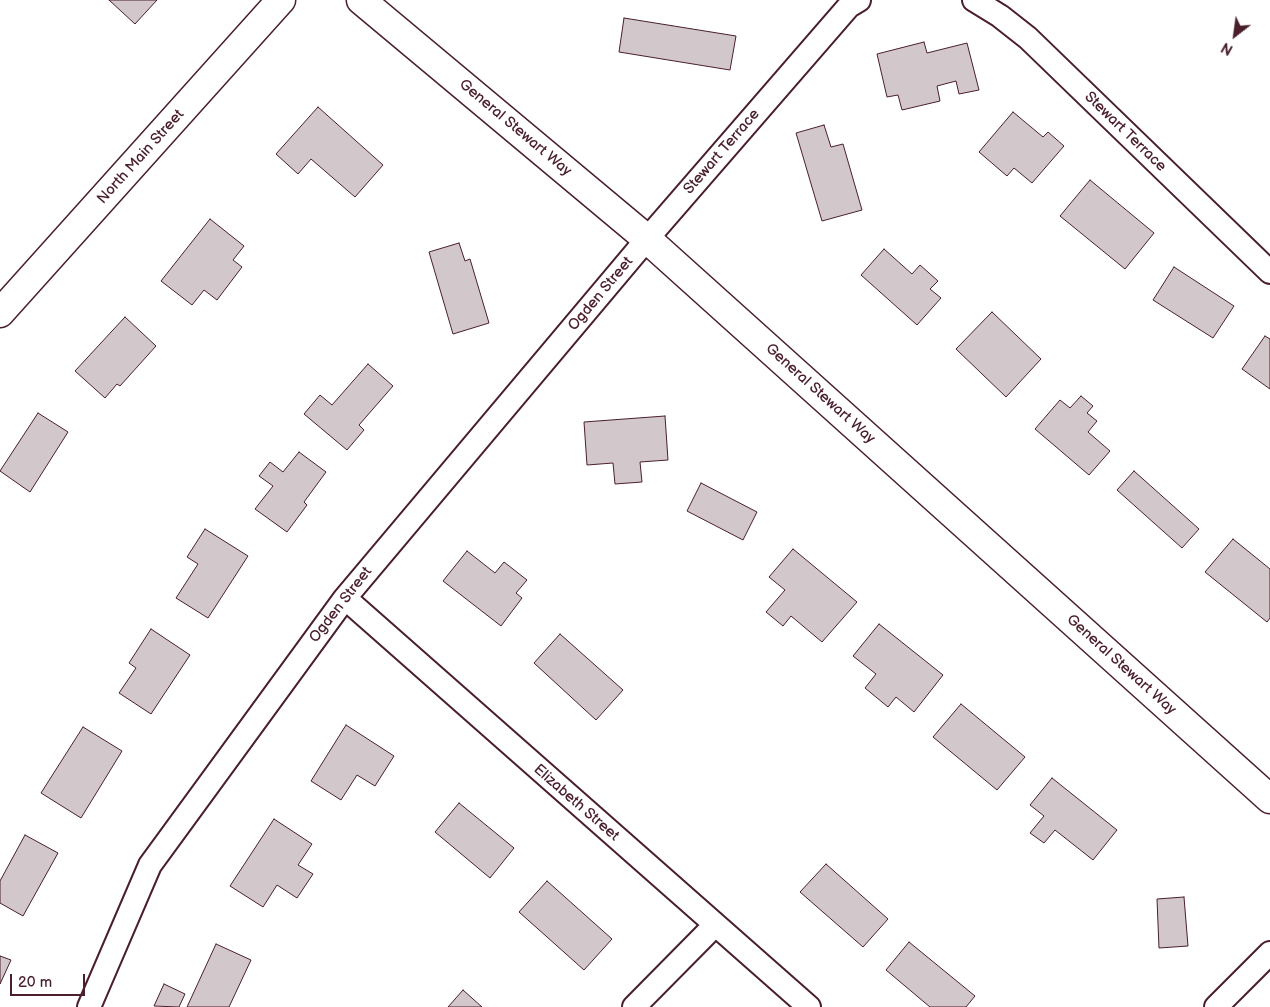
<!DOCTYPE html>
<style>
body{margin:0}
#map{position:relative;width:1270px;height:1007px;overflow:hidden;background:#fff;font-family:"Balsamiq Sans",sans-serif}
canvas{display:block}
.north{position:absolute;left:1210px;top:10px;width:50px;height:50px;-webkit-text-stroke:4px #fff;paint-order:stroke;rotate:210deg;font-size:14px;font-weight:700;line-height:20px;text-align:center;color:#4a1f2b}
.north::after{content:'';display:block;margin:auto;width:18px;height:22px;background:#4a1f2b;clip-path:polygon(50% 0,100% 100%,50% 72%,0 100%)}
.scale{position:absolute;left:10px;top:974px;width:75px;height:22px;box-sizing:border-box;border:2px solid #4a1f2b;border-top:0;padding-left:6px;font-size:15px;line-height:18px;white-space:nowrap;color:#4a1f2b;-webkit-text-stroke:4px #fff;paint-order:stroke}
</style>
<div id="map">
<canvas width="1270" height="1007"></canvas>
<div class="north">N</div>
<div class="scale">20 m</div>
</div>
<script>
const ctx = document.querySelector('canvas').getContext('2d');
ctx.lineJoin = 'round';
function fillPath(path, color) { ctx.fillStyle = color; ctx.fill(path, 'evenodd'); }
const toPath = rows => new Path2D(rows.map(r => 'M' + r).join(''));
function stroke(path, color, width, dash) { ctx.strokeStyle = color; ctx.lineWidth = width; ctx.lineCap = dash ? 'butt' : 'round'; ctx.setLineDash(dash || []); ctx.stroke(path); }
function label(font, color, halo, rows, align = 'center') {
  ctx.font = font + ' "Balsamiq Sans",sans-serif'; ctx.lineWidth = 4; ctx.setLineDash([]); ctx.textBaseline = 'middle'; ctx.strokeStyle = halo; ctx.fillStyle = color; for (const [text, x, y, turn = 0] of rows) {
    ctx.save(); ctx.translate(x, y); ctx.rotate((+turn || 0) * Math.PI / 180); ctx.textAlign = isNaN(turn) ? turn : align; if (halo) ctx.strokeText(text, 0, 0); ctx.fillText(text, 0, 0); ctx.restore();
  }
}
const building = toPath([
 [109,0,157,0,135,24,109,0],
 [624,18,736,36,730,70,619,52,624,18],
 [924,42,927,53,967,43,979,90,959,94,956,81,937,86,940,101,902,110,898,95,887,97,877,54,924,42],
 [318,107,383,165,355,197,311,159,298,174,276,154,318,107],
 [1013,112,1043,137,1048,132,1064,146,1032,183,1014,168,1007,176,979,152,1013,112],
 [824,125,831,147,843,144,862,210,822,221,796,133,824,125],
 [1090,180,1154,233,1125,269,1060,216,1090,180],
 [210,219,244,246,233,260,242,267,217,300,204,290,192,305,161,281,210,219],
 [459,243,465,261,470,259,489,323,453,334,429,252,459,243],
 [884,249,912,274,920,265,938,281,930,289,941,298,917,325,861,275,884,249],
 [1174,267,1234,306,1213,338,1153,300,1174,267],
 [992,312,1041,359,1006,397,956,349,992,312],
 [125,317,156,346,120,386,117,384,105,398,75,371,125,317],
 [1265,336,1270,339,1270,389,1242,369,1265,336],
 [368,364,393,386,359,425,364,430,347,450,304,414,320,395,332,405,368,364],
 [1081,396,1093,406,1087,413,1097,421,1088,432,1110,451,1089,475,1035,429,1060,400,1070,408,1081,396],
 [38,413,68,432,30,492,0,471,38,413],
 [665,416,668,460,640,462,642,482,615,484,613,463,587,465,584,422,665,416],
 [299,452,326,472,304,502,307,505,287,532,255,509,273,486,259,476,270,462,283,472,299,452],
 [1134,471,1199,529,1182,548,1117,490,1134,471],
 [701,483,757,512,743,540,687,511,701,483],
 [205,529,248,556,208,618,176,598,198,564,187,557,205,529],
 [1233,539,1270,569,1270,618,1267,622,1205,572,1233,539],
 [793,549,857,602,822,642,791,616,783,626,766,612,785,590,769,577,793,549],
 [467,551,495,573,504,562,527,580,516,593,522,598,501,626,443,581,467,551],
 [879,624,943,675,914,712,896,697,888,707,865,688,876,674,853,656,879,624],
 [151,629,190,655,151,714,119,693,136,668,129,663,151,629],
 [560,634,623,690,596,720,534,663,560,634],
 [961,704,1025,757,997,790,933,737,961,704],
 [346,725,394,756,375,786,357,775,341,800,311,781,346,725],
 [83,727,122,751,81,818,41,793,83,727],
 [1052,778,1117,830,1093,860,1055,830,1044,843,1030,833,1044,816,1030,805,1052,778],
 [459,803,514,848,490,878,435,832,459,803],
 [274,819,312,844,298,865,313,874,297,898,277,885,263,907,230,886,274,819],
 [25,835,58,853,23,916,0,903,0,881,25,835],
 [826,864,888,919,863,947,800,892,826,864],
 [547,881,612,939,584,970,519,912,547,881],
 [1184,897,1188,946,1159,948,1157,899,1184,897],
 [909,942,975,996,966,1007,930,1007,886,970,909,942],
 [216,944,251,960,229,1007,187,1007,216,944],
 [0,956,11,960,0,984,0,956],
 [164,984,185,994,179,1007,154,1006,164,984],
 [463,990,482,1007,448,1007,463,990]
]);
fillPath(building, '#d2c7cb');
stroke(building, '#4a1f2b', 1);
const street = toPath([
 [974,0,1000,16,1028,38,1270,272],
 [345,598,809,1007],
 [89,1007,150,865,345,598,647,239,849,6,859,0],
 [634,1007,715,925],
 [1216,1007,1270,953]
]);
const secondary = toPath([
 [0,313,281,0]
]);
const primary = toPath([
 [361,0,647,239,1270,799]
]);
stroke(street, '#4a1f2b', 26);
stroke(secondary, '#4a1f2b', 31);
stroke(primary, '#4a1f2b', 31);
stroke(street, '#fff', 22);
stroke(secondary, '#fff', 28);
stroke(primary, '#fff', 28);
label('15px', '#4a1f2b', '#fff', [
 ["General Stewart Way",515,128,40],
 ["Stewart Terrace",1125,132,44],
 ["Stewart Terrace",722,152,-49],
 ["North Main Street",141,157,-48],
 ["Ogden Street",601,294,-50],
 ["General Stewart Way",820,394,42],
 ["Ogden Street",341,605,-52],
 ["General Stewart Way",1121,665,42],
 ["Elizabeth Street",576,803,41]
]);
</script>
